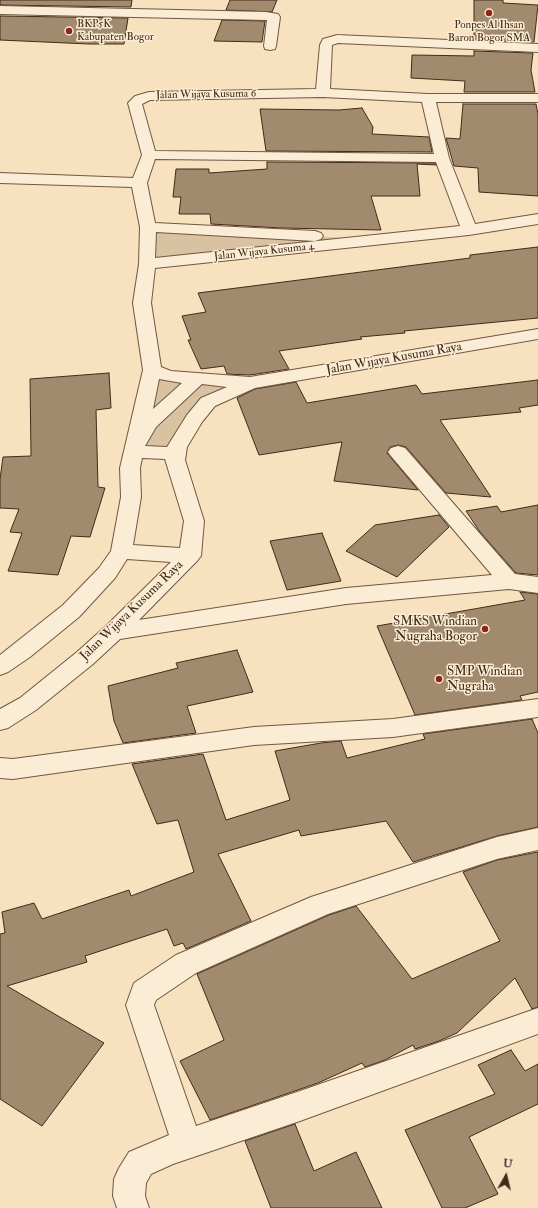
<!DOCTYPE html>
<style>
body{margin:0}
#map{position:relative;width:538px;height:1208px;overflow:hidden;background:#f8e1be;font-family:"IM FELL Double Pica",serif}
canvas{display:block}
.north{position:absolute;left:486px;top:1156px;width:40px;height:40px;-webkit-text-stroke:3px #faecd5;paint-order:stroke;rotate:8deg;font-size:11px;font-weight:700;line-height:16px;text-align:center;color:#422b18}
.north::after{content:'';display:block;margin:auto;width:14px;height:18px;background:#422b18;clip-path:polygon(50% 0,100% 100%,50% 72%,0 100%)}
</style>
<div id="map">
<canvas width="538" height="1208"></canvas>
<div class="north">U</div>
</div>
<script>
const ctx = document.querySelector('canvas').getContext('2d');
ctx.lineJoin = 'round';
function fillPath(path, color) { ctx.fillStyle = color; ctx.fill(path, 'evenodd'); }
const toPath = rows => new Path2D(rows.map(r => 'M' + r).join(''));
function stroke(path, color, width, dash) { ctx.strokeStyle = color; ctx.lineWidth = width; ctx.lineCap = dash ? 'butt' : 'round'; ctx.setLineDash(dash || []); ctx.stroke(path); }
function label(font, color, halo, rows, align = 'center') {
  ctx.font = font + ' "IM FELL Double Pica",serif'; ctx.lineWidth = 3; ctx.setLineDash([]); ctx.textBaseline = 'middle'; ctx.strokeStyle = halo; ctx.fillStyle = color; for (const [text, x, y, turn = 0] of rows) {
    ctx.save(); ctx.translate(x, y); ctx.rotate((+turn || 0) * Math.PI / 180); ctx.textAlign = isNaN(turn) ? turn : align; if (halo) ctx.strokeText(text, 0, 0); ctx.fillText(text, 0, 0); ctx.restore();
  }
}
fillPath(toPath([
 [148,227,382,240,147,264],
 [152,370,250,383,208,402,177,447,134,452]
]), '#d9c2a2');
const building = toPath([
 [0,0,132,0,131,7,0,5,0,0],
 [230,0,277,0,272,12,226,10,230,0],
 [474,0,503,0,503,3,538,5,534,42,474,40,474,0],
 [0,16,128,18,124,44,89,44,0,40,0,16],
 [222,20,265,21,262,42,214,41,222,20],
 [474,51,533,53,531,70,535,92,464,92,465,81,411,78,412,55,474,56,474,51],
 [463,104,536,104,538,114,538,196,479,192,478,168,454,166,446,138,460,139,463,104],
 [362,108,373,127,372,134,429,137,432,152,266,151,260,109,339,110,362,108],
 [267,162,435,163,436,165,417,164,420,196,371,196,381,230,281,228,211,224,210,214,179,214,181,197,173,197,176,169,209,169,209,173,267,169,267,162],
 [538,247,538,318,404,331,405,333,360,337,362,339,279,351,289,369,250,375,227,374,224,366,201,369,188,340,191,340,182,316,206,312,198,293,470,258,470,255,538,247],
 [109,373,111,408,96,410,98,487,105,488,90,537,71,536,58,575,8,571,22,533,10,532,19,509,0,508,0,479,3,457,31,456,30,379,109,373],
 [538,380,538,405,519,408,521,412,440,420,491,497,446,493,406,447,398,445,390,447,387,453,418,490,334,481,342,442,259,455,237,398,255,389,296,382,307,403,416,385,422,394,538,380],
 [538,505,538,575,516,573,480,532,466,511,497,506,501,512,538,505],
 [439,515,449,527,397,577,346,551,375,525,439,515],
 [322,533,341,581,287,590,270,541,322,533],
 [520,592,538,594,538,692,520,696,522,700,415,715,377,626,525,600,520,592],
 [237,650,253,692,187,706,196,733,123,743,114,721,108,686,178,668,176,663,237,650],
 [532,719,538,733,538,827,497,836,413,862,386,821,301,836,299,830,218,854,251,921,186,949,183,943,174,946,167,929,85,956,87,962,7,986,104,1043,42,1126,0,1099,0,934,5,933,2,912,34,903,42,919,129,890,131,896,194,872,178,820,157,824,132,764,203,754,226,820,290,800,275,751,321,743,341,741,347,758,425,739,423,734,532,719],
 [538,852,538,1007,532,1009,515,978,457,1033,439,1041,415,1049,413,1045,385,1060,365,1067,362,1063,318,1083,210,1120,180,1061,224,1040,197,974,329,915,356,906,412,979,500,941,463,872,497,860,538,852],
 [511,1050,525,1071,538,1064,538,1104,469,1137,498,1194,465,1208,442,1208,405,1130,495,1094,478,1065,511,1050],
 [295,1124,314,1171,356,1152,382,1208,271,1208,245,1141,295,1124]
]);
fillPath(building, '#a18a6e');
stroke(building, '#422b18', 1);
const minor = toPath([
 [0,6,266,12,278,14,280,17,276,46,275,49,270,50,265,49,264,46,267,20,0,14,0,6],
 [337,35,538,44,538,52,338,43,332,45,330,89,428,94,538,94,538,102,436,102,449,158,475,224,538,214,538,224,469,235,155,268,151,303,161,367,171,371,250,377,538,329,538,339,255,388,215,406,202,422,187,447,185,460,204,521,201,556,197,561,139,620,346,588,492,575,391,456,388,452,391,448,398,446,405,448,515,574,538,577,538,593,509,589,346,604,120,639,93,664,36,710,8,728,0,730,0,709,20,698,77,652,106,626,171,562,127,559,115,578,79,617,30,657,8,672,0,675,0,655,63,605,99,568,111,551,121,497,120,468,143,370,133,303,139,264,140,227,132,187,0,183,0,173,133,178,142,155,128,103,135,96,149,92,316,89,320,45,323,39,337,35],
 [323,97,422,102,434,154,155,151,142,104,150,100,323,97],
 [155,159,436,162,460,226,155,258,156,232,315,241,321,239,323,236,321,233,315,231,155,223,147,183,155,159],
 [159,379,182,383,153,409,159,379],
 [202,384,227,387,201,398,187,415,167,447,145,446,156,427,202,384],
 [142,458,165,459,184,521,180,548,133,545,141,497,140,468,142,458],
 [538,699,538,717,393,737,254,745,13,779,0,778,0,758,13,759,254,727,393,719,538,699],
 [538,828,538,850,497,859,328,914,196,973,156,1000,154,1005,196,1126,300,1091,538,1008,538,1034,300,1121,173,1164,151,1174,146,1183,145,1196,149,1208,117,1208,113,1196,114,1179,119,1168,129,1152,169,1135,126,1005,134,983,176,955,311,897,497,837,538,828]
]);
stroke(minor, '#705842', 2);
fillPath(minor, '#faecd5');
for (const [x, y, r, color] of [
 [489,13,4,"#8f2418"],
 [69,31,4,"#8f2418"],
 [485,629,4,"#8f2418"],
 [439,679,4,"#8f2418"]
]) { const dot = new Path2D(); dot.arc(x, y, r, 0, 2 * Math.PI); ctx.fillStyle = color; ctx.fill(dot); stroke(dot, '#faecd5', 1.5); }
label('11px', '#422b18', '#faecd5', [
 ["BKP5K",77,25],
 ["Kabupaten Bogor",77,38],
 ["Ponpes Al Ihsan",489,26,"center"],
 ["Baron Bogor SMA",489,39,"center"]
], 'left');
label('11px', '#422b18', '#faecd5', [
 ["Jalan Wijaya Kusuma 6",206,95,-1],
 ["Jalan Wijaya Kusuma 4",264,252,-6]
]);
label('13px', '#422b18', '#faecd5', [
 ["Jalan Wijaya Kusuma Raya",394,359,-10],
 ["Jalan Wijaya Kusuma Raya",132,611,-44]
]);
label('13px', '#422b18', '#faecd5', [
 ["SMKS Windian",477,622],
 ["Nugraha Bogor",477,637],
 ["SMP Windian",447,672,"left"],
 ["Nugraha",447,687,"left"]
], 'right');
</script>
